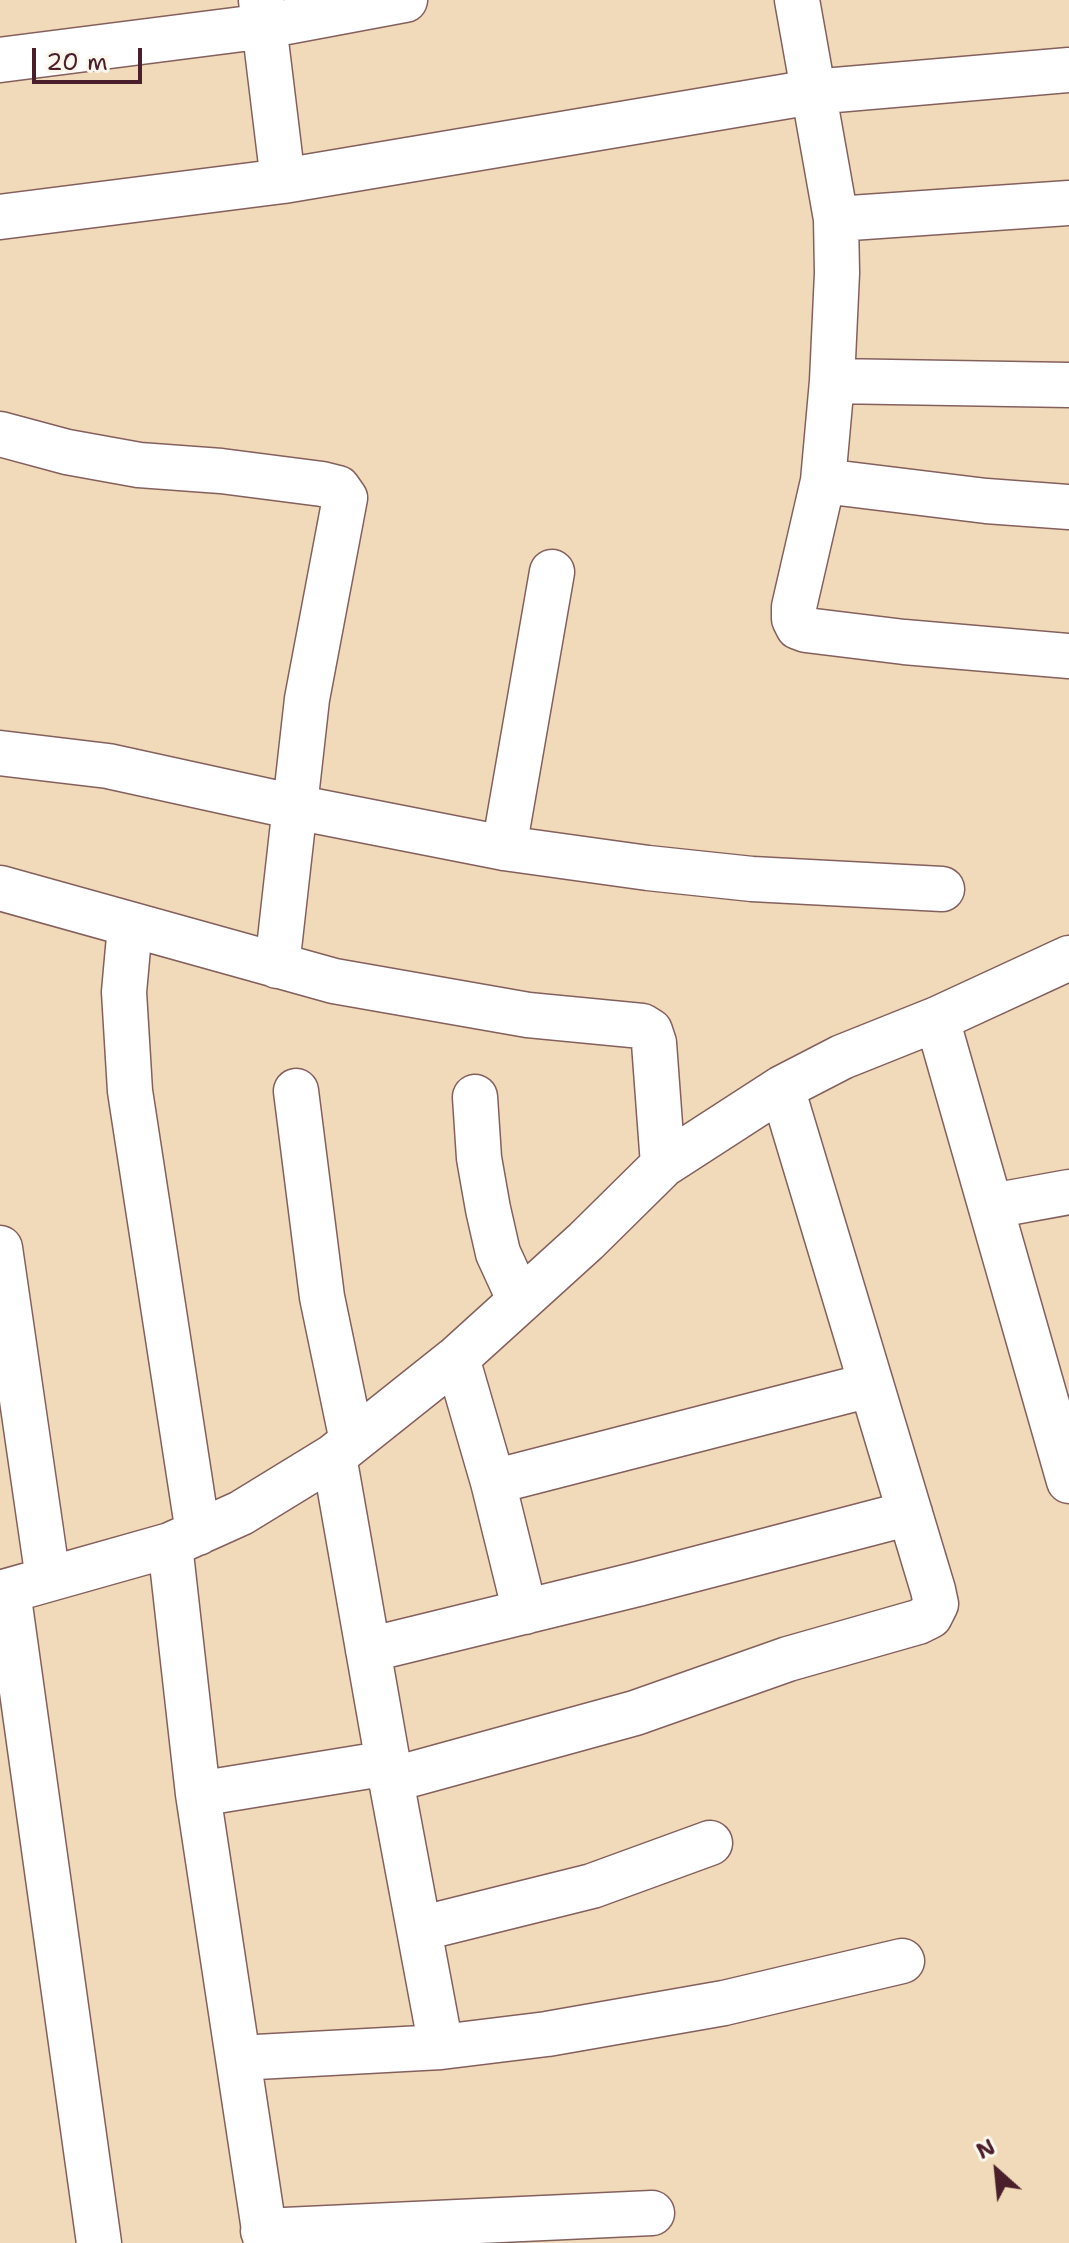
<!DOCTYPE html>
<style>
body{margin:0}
#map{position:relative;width:1069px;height:2243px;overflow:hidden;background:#f1daba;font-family:"Shantell Sans",sans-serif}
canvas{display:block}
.north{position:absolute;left:957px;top:2131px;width:80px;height:80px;-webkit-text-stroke:6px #fbf7ec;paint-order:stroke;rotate:333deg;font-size:22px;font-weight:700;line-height:32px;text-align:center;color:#4a1f2b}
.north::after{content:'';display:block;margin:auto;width:28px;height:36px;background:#4a1f2b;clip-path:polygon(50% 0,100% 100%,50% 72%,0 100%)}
.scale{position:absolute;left:32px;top:48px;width:110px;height:36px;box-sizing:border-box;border:4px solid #4a1f2b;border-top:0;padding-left:10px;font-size:24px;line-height:28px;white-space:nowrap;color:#4a1f2b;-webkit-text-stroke:6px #fbf7ec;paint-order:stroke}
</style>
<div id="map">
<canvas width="1069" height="2243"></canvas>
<div class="north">N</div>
<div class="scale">20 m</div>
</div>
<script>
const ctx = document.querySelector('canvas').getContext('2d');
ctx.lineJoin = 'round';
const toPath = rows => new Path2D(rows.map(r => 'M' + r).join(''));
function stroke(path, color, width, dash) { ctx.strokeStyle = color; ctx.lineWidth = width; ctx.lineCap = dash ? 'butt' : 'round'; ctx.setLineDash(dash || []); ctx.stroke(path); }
const minor = toPath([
 [261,0,283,181],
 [797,0,836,219,837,273,832,381,823,481,794,607,794,619,798,627,806,630,904,642,1069,656],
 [0,60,266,26,405,0],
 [0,217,283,181,812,92,1069,70],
 [836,219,1069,203],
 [832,381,1069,385],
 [0,434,67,452,139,465,221,471,322,484,338,488,345,498,307,699,277,966],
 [823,481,986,501,1069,507],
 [0,753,108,766,295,807,504,848,648,868,752,879,942,889],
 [504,848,552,572],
 [0,888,334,981,528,1015,642,1026,650,1031,654,1043,663,1165],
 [130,926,124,992,130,1091,198,1533],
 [937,1019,1069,1481],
 [296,1091,322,1297,352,1441],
 [475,1097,479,1158,488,1209,498,1253,520,1301],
 [992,1206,1069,1192],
 [0,1248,48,1579],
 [457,1358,493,1482,525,1612],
 [334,1456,391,1780,441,2047],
 [493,1482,870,1385],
 [170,1545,198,1794,266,2243],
 [8,1591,99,2243],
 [0,1593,170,1545,241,1513,334,1456,457,1358,586,1241,663,1165,782,1088,842,1057,937,1019,1069,958],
 [368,1650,638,1584,910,1513],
 [391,1780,635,1713,788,1659,918,1622,930,1616,936,1604,933,1590,782,1088],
 [198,1794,388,1763],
 [419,1929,592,1886,710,1843],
 [238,2058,441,2047,547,2034,724,2003,902,1961],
 [263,2231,652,2213]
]);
stroke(minor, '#84605d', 47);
stroke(minor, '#fff', 44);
</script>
